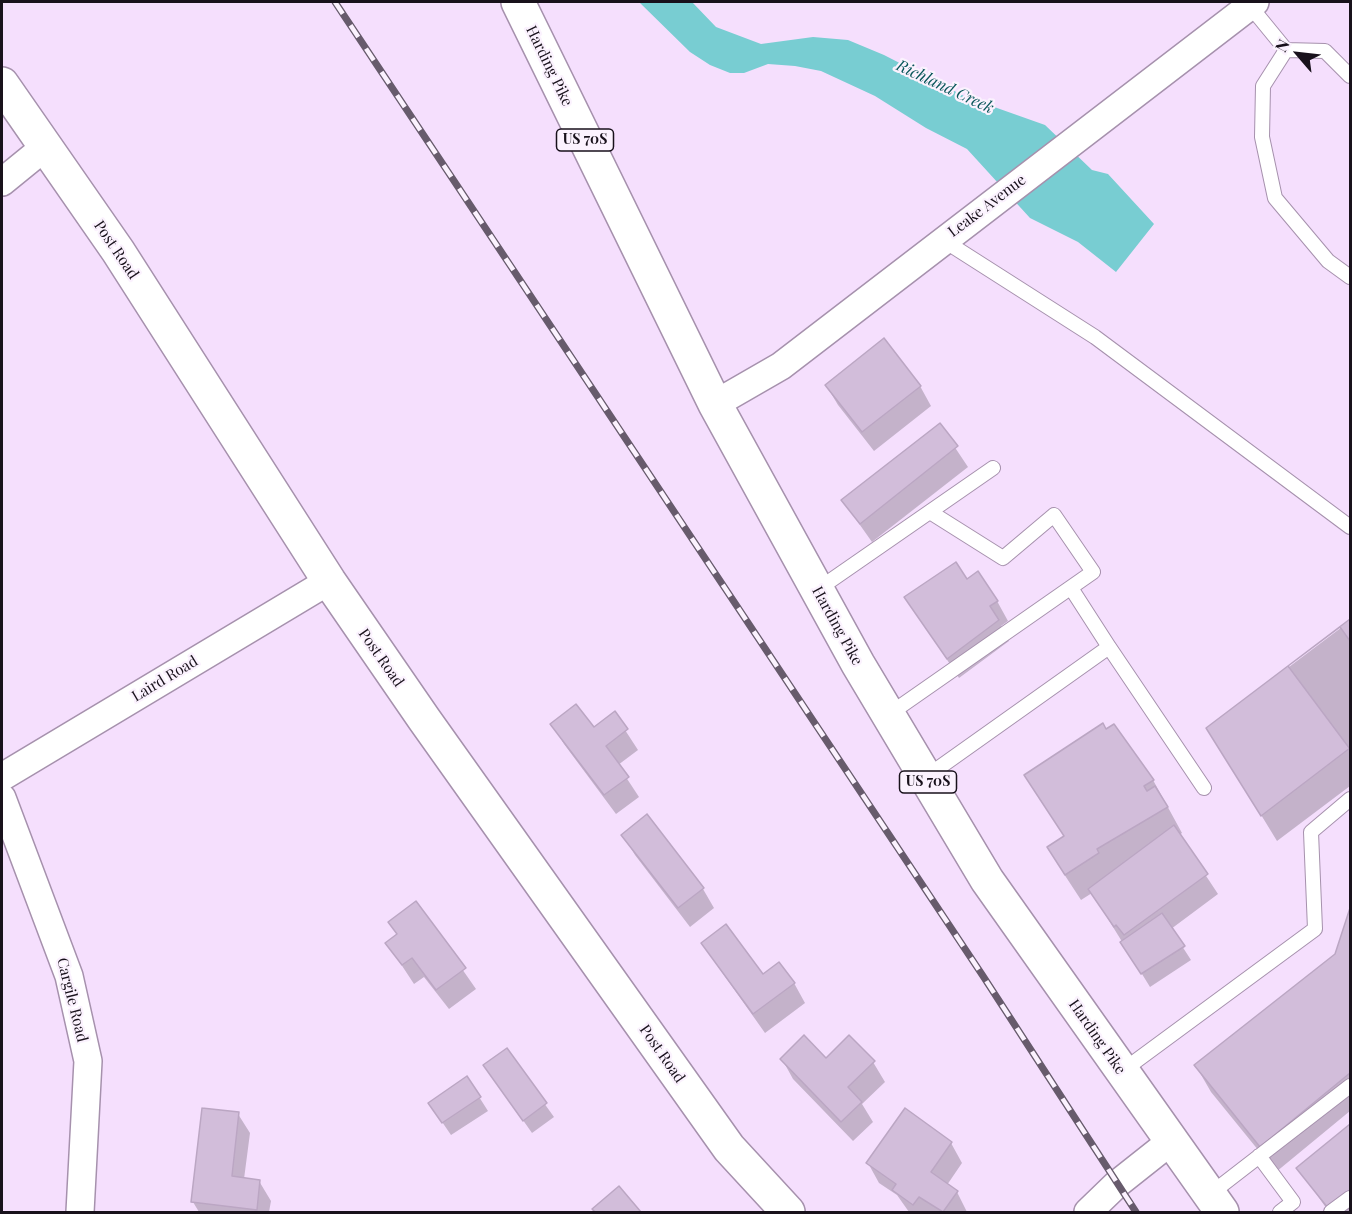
<!DOCTYPE html>
<style>
body{margin:0}
#map{position:relative;width:1352px;height:1214px;overflow:hidden;background:#f5dffd;font-family:"Playfair Display",serif}
canvas{display:block}
.frame{position:absolute;inset:0;border:3px solid #18111b;pointer-events:none}
.north{position:absolute;left:1268px;top:24px;width:60px;height:60px;-webkit-text-stroke:4px #fbf2fe;paint-order:stroke;rotate:298deg;font-size:16px;font-weight:700;line-height:24px;text-align:center;color:#18111b}
.north::after{content:'';display:block;margin:auto;width:21px;height:27px;background:#18111b;clip-path:polygon(50% 0,100% 100%,50% 72%,0 100%)}
</style>
<div id="map">
<canvas width="1352" height="1214"></canvas>
<div class="frame"></div>
<div class="north">N</div>
</div>
<script>
const ctx = document.querySelector('canvas').getContext('2d');
ctx.lineJoin = 'round';
function fillPath(path, color) { ctx.fillStyle = color; ctx.fill(path, 'evenodd'); }
const toPath = rows => new Path2D(rows.map(r => 'M' + r).join(''));
function stroke(path, color, width, dash) { ctx.strokeStyle = color; ctx.lineWidth = width; ctx.lineCap = dash ? 'butt' : 'round'; ctx.setLineDash(dash || []); ctx.stroke(path); }
function label(font, color, halo, rows, align = 'center') {
  ctx.font = font + ' "Playfair Display",serif'; ctx.lineWidth = 4.5; ctx.setLineDash([]); ctx.textBaseline = 'middle'; ctx.strokeStyle = halo; ctx.fillStyle = color; for (const [text, x, y, turn = 0] of rows) {
    ctx.save(); ctx.translate(x, y); ctx.rotate((+turn || 0) * Math.PI / 180); ctx.textAlign = isNaN(turn) ? turn : align; if (halo) ctx.strokeText(text, 0, 0); ctx.fillText(text, 0, 0); ctx.restore();
  }
}
fillPath(toPath([
 [639,2,692,2,716,27,761,44,813,37,848,40,884,55,966,97,1045,125,1092,170,1108,174,1154,224,1116,272,1078,242,1030,218,967,149,926,128,875,96,821,71,795,66,768,64,744,73,730,73,710,65,690,52]
]), '#78cdd2');
fillPath(toPath([
 [826,385,920,386,931,406,874,451,838,405],
 [940,425,968,467,872,542,843,501],
 [967,581,997,601,1008,621,1001,626,1009,641,959,678,906,597],
 [1350,621,1350,786,1277,841,1208,728],
 [614,713,638,750,618,765,639,797,616,814,564,744,552,724,593,729],
 [1106,731,1153,780,1182,833,1179,835,1218,894,1171,929,1191,960,1150,987,1092,893,1081,900,1064,874,1049,848,1065,837,1026,776],
 [623,835,703,889,714,908,690,927,635,855],
 [416,903,476,989,449,1009,424,977,414,984,387,943,398,935],
 [1350,913,1350,1111,1276,1172,1211,1092,1196,1066,1336,954],
 [702,944,763,976,794,983,805,1003,765,1033],
 [506,1050,554,1117,532,1133,485,1066],
 [782,1059,873,1062,885,1082,862,1104,873,1122,853,1141,793,1079],
 [467,1078,488,1111,451,1135,438,1116],
 [238,1114,250,1133,244,1179,259,1181,271,1201,269,1212,199,1212,193,1202],
 [1350,1126,1350,1212,1329,1212,1298,1168],
 [951,1143,962,1163,947,1185,957,1192,967,1212,909,1212,897,1195,879,1183,868,1163],
 [619,1188,639,1212,596,1212,594,1209]
]), '#0003');
const building = toPath([
 [884,338,921,386,862,432,825,385,884,338],
 [940,423,958,446,860,524,841,500,940,423],
 [956,562,967,579,978,571,998,601,990,606,999,620,947,659,904,597,956,562],
 [1350,619,1350,748,1261,816,1206,728,1350,619],
 [1340,627,1350,641,1350,749,1288,666,1340,627],
 [576,704,594,727,615,711,628,729,606,746,629,777,604,795,550,724,576,704],
 [1103,723,1106,729,1114,724,1154,780,1144,786,1147,791,1155,786,1168,807,1097,849,1099,853,1065,875,1047,847,1064,836,1024,775,1103,723],
 [647,814,704,888,678,908,621,835,647,814],
 [1174,825,1208,874,1124,935,1116,925,1114,927,1088,889,1174,825],
 [416,901,466,968,436,990,412,958,402,965,385,943,397,934,388,922,416,901],
 [1350,908,1350,1073,1260,1147,1194,1065,1335,954,1350,908],
 [1162,913,1185,946,1141,974,1120,942,1162,913],
 [726,924,763,974,779,962,795,983,753,1014,701,943,726,924],
 [804,1035,826,1058,849,1035,875,1061,848,1087,862,1102,841,1122,780,1059,804,1035],
 [507,1048,547,1103,523,1121,483,1065,507,1048],
 [467,1076,481,1097,442,1123,428,1103,467,1076],
 [202,1108,239,1112,232,1176,260,1180,257,1210,191,1202,202,1108],
 [905,1108,952,1142,931,1172,958,1191,943,1212,919,1197,913,1205,892,1190,896,1184,866,1163,905,1108],
 [1350,1124,1350,1190,1328,1208,1296,1168,1350,1124],
 [619,1186,641,1212,595,1212,592,1209,619,1186]
]);
fillPath(building, '#d2bdda');
stroke(building, '#bba6c3', 1.5);
const lane = toPath([
 [1250,6,1286,50,1325,51,1350,76],
 [1286,50,1263,86,1262,137,1275,198,1328,261,1350,277],
 [943,240,1095,337,1350,527],
 [1071,588,1109,647],
 [817,590,993,468],
 [888,715,1093,572,1054,515,1003,558,930,512],
 [926,777,1109,647,1204,788],
 [1121,1072,1315,929,1311,832,1350,799],
 [1259,1156,1293,1202,1280,1212],
 [1209,1195,1350,1086],
 [1331,1212,1350,1198]
]);
const street = toPath([
 [2,182,45,147],
 [715,404,781,366,1255,2],
 [2,777,329,581],
 [2,798,69,976,88,1061,80,1212],
 [1088,1212,1117,1184,1170,1142]
]);
const secondary = toPath([
 [2,84,118,251,329,581,424,719,729,1148,788,1212]
]);
const primary = toPath([
 [518,2,715,404,858,664,987,880,1222,1212]
]);
stroke(lane, '#a691ad', 16);
stroke(street, '#a691ad', 30);
stroke(secondary, '#a691ad', 36);
stroke(primary, '#a691ad', 36);
stroke(lane, '#fff', 14);
stroke(street, '#fff', 27);
stroke(secondary, '#fff', 33);
stroke(primary, '#fff', 33);
const rail = toPath([
 [335,2,983,976,1136,1212]
]);
stroke(rail, '#675b6c', 7);
stroke(rail, '#fbf2fe', 4.5, [14]);
for (const [x, y, w] of [
 [585,140,57],
 [928,782,57]
]) { const box = new Path2D(); box.roundRect(x - w / 2, y - 11, w, 22, 4.5); ctx.fillStyle = '#fbf2fe'; ctx.fill(box); stroke(box, '#18111b', 1.5); }
label('bold 14px', '#18111b', null, [
 ["US 70S",585,140],
 ["US 70S",928,782]
]);
label('15px', '#18111b', '#fbf2fe', [
 ["Harding Pike",549,66,64],
 ["Leake Avenue",987,206,-37],
 ["Post Road",116,250,56],
 ["Harding Pike",837,626,61],
 ["Post Road",381,658,55],
 ["Laird Road",165,679,-31],
 ["Cargile Road",72,1000,76],
 ["Harding Pike",1097,1037,55],
 ["Post Road",662,1054,55]
]);
label('italic 16px', '#0a575b', '#fbf2fe', [
 ["Richland Creek",945,87,25]
]);
</script>
